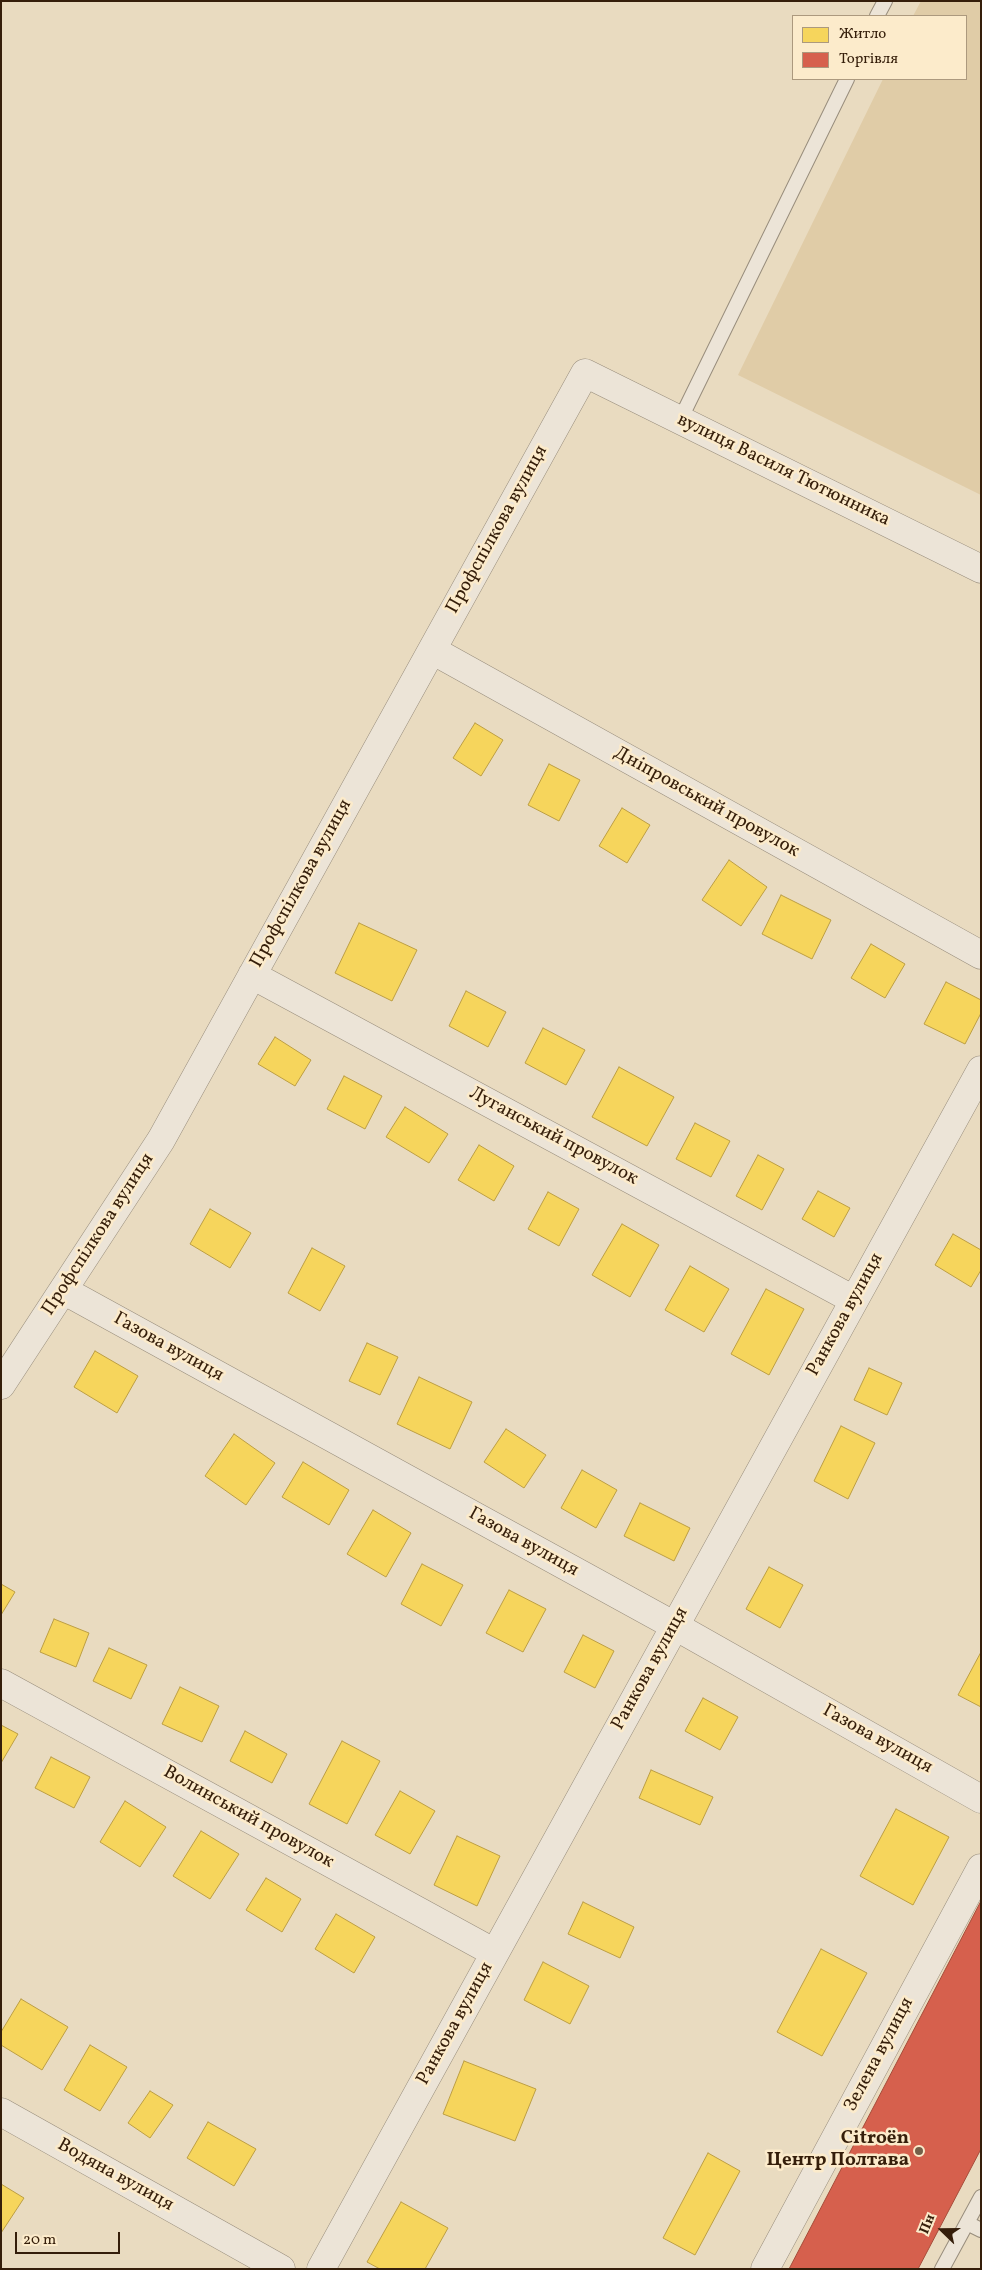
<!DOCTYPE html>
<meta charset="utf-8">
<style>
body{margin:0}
#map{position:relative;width:982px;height:2270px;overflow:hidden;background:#e9dbc0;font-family:Vollkorn,serif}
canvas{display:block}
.frame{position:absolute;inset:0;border:2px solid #351e0a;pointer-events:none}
.legend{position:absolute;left:792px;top:15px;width:175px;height:65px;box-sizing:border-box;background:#fcebcb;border:1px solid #ac997e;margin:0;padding:6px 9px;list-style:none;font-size:15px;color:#351e0a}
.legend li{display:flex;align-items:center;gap:10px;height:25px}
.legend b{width:25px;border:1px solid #ac997e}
.north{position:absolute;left:917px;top:2205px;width:50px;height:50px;-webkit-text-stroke:4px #fcebcb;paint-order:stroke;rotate:292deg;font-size:14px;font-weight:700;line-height:20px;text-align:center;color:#351e0a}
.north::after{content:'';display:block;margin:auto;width:18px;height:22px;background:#351e0a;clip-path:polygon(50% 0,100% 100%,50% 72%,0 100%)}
.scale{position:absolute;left:15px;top:2232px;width:105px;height:22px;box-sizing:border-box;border:2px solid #351e0a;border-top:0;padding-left:6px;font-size:15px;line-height:18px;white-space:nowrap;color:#351e0a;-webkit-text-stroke:4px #fcebcb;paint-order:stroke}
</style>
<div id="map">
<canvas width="982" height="2270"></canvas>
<div class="frame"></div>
<ul class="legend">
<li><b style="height:14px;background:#f6d55c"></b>Житло</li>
<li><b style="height:14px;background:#d6604d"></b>Торгівля</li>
</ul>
<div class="north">Пн</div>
<div class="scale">20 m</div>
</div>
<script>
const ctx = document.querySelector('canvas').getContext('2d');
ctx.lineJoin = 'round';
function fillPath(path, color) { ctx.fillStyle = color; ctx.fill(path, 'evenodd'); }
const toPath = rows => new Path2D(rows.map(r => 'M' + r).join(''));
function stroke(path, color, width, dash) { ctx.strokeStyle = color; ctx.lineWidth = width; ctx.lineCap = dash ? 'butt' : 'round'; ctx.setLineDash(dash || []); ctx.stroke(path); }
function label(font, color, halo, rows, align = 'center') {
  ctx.font = font + ' Vollkorn,serif'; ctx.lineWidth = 5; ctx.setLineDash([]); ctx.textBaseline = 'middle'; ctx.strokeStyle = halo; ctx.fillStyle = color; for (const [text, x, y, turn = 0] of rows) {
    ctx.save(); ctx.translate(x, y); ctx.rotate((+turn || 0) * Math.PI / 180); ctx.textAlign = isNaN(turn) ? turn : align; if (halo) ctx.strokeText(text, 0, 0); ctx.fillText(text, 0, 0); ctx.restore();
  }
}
fillPath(toPath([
 [921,1,981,1,981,495,738,375,883,79,966,79,966,16,913,16]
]), '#e0cca7');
const homes = toPath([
 [475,723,503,740,481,776,453,758,475,723],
 [549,764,580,780,559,821,528,805,549,764],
 [622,808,650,825,627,863,599,846,622,808],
 [729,860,767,887,741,926,702,900,729,860],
 [781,895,831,920,812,959,762,934,781,895],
 [359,923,417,950,392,1001,335,973,359,923],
 [871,944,905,964,885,998,851,978,871,944],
 [946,982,981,1000,981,1013,965,1044,924,1024,946,982],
 [466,991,506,1012,488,1047,449,1026,466,991],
 [543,1028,585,1050,566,1085,525,1063,543,1028],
 [275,1037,311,1060,295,1086,258,1064,275,1037],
 [619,1067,674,1097,647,1146,592,1117,619,1067],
 [344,1076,382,1096,365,1129,327,1109,344,1076],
 [405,1107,448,1134,429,1163,386,1137,405,1107],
 [695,1123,730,1141,711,1177,676,1159,695,1123],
 [479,1145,514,1166,494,1201,458,1180,479,1145],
 [758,1155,784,1169,762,1210,736,1196,758,1155],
 [818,1191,850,1208,834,1237,802,1219,818,1191],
 [548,1192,579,1209,559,1246,528,1229,548,1192],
 [210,1209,251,1233,230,1268,190,1244,210,1209],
 [622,1224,659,1245,630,1297,592,1275,622,1224],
 [953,1234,981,1250,981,1270,971,1287,935,1265,953,1234],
 [312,1248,345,1266,320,1311,288,1293,312,1248],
 [690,1266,729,1289,704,1332,665,1310,690,1266],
 [766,1289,804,1309,769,1375,731,1354,766,1289],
 [367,1343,398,1357,380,1395,349,1381,367,1343],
 [95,1351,138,1376,117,1413,74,1387,95,1351],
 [869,1368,902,1383,887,1415,854,1400,869,1368],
 [419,1377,472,1402,450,1449,397,1424,419,1377],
 [841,1426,875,1443,848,1499,814,1481,841,1426],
 [506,1429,546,1455,524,1488,484,1462,506,1429],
 [234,1434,275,1463,246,1505,205,1476,234,1434],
 [303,1462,349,1490,329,1525,282,1497,303,1462],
 [582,1470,617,1490,596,1528,561,1508,582,1470],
 [640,1503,690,1528,674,1561,624,1536,640,1503],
 [373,1510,411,1533,386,1577,347,1554,373,1510],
 [422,1564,463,1585,441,1626,401,1604,422,1564],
 [769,1567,803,1585,780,1628,746,1609,769,1567],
 [1,1584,15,1592,1,1615,1,1584],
 [509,1590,546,1609,523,1652,486,1633,509,1590],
 [54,1619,89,1633,76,1667,40,1652,54,1619],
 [583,1635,614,1651,595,1688,564,1672,583,1635],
 [109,1648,147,1665,131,1699,93,1681,109,1648],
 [981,1652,981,1707,958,1695,981,1652],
 [180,1687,219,1706,202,1742,162,1724,180,1687],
 [703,1698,738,1717,720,1750,685,1731,703,1698],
 [1,1725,18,1734,1,1763,1,1725],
 [245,1731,287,1754,272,1783,230,1761,245,1731],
 [342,1741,380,1761,347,1824,309,1804,342,1741],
 [51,1757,90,1777,74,1808,35,1788,51,1757],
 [651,1770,713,1797,700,1825,639,1798,651,1770],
 [400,1791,435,1811,410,1854,375,1835,400,1791],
 [125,1801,166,1827,140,1867,100,1842,125,1801],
 [896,1809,949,1837,913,1905,860,1876,896,1809],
 [201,1831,239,1854,210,1899,173,1876,201,1831],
 [457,1836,500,1856,477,1906,434,1885,457,1836],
 [266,1878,301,1899,282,1932,246,1910,266,1878],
 [583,1902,634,1927,620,1958,568,1934,583,1902],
 [336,1914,375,1937,354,1973,315,1949,336,1914],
 [821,1949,867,1973,822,2056,777,2032,821,1949],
 [543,1962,589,1986,570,2024,524,2000,543,1962],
 [21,1999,68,2027,42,2070,1,2045,1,2032,21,1999],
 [90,2045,127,2067,100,2111,64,2090,90,2045],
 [464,2061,536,2089,515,2141,443,2114,464,2061],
 [150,2091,173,2105,150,2138,128,2123,150,2091],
 [208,2122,256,2149,234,2186,187,2158,208,2122],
 [708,2153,740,2171,695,2255,663,2238,708,2153],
 [1,2184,24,2198,1,2233,1,2184],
 [401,2202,448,2228,425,2269,380,2269,367,2262,401,2202]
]);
fillPath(homes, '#f6d55c');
stroke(homes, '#bc9e43', 1);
const shops = toPath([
 [981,1901,981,2149,918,2269,789,2269,981,1901]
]);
fillPath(shops, '#d6604d');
stroke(shops, '#a64c39', 1);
const lane = toPath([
 [877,16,885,1],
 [680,420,847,79],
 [967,2223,981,2230],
 [942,2269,981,2197]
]);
const street = toPath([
 [432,650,981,955],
 [252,975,854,1300],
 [63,1290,675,1626,981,1799],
 [1,1385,161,1140,585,373,981,569],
 [1,1683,495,1953],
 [1,2112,281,2269],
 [321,2269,981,1070],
 [765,2269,981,1868]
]);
stroke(lane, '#988d7c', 16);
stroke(street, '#988d7c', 29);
stroke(lane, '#ece4d7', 14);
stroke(street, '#ece4d7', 28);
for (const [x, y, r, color] of [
 [919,2151,5,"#74604a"]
]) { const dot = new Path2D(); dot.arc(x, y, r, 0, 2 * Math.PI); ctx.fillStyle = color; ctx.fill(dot); stroke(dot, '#fcebcb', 2); }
label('19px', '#351e0a', '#fcebcb', [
 ["вулиця Василя Тютюнника",783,471,26],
 ["Профспілкова вулиця",498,530,-61],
 ["Дніпровський провулок",706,803,29],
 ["Профспілкова вулиця",302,884,-61],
 ["Луганський провулок",553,1137,28],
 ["Профспілкова вулиця",99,1235,-57],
 ["Ранкова вулиця",846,1315,-61],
 ["Газова вулиця",168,1348,29],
 ["Газова вулиця",523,1543,29],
 ["Ранкова вулиця",651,1669,-61],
 ["Газова вулиця",877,1740,29],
 ["Волинський провулок",248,1818,29],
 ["Ранкова вулиця",456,2024,-61],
 ["Зелена вулиця",880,2055,-62],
 ["Водяна вулиця",115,2176,29]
]);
label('bold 19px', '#351e0a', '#fcebcb', [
 ["Citroën",909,2140],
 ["Центр Полтава",909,2162]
], 'right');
</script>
